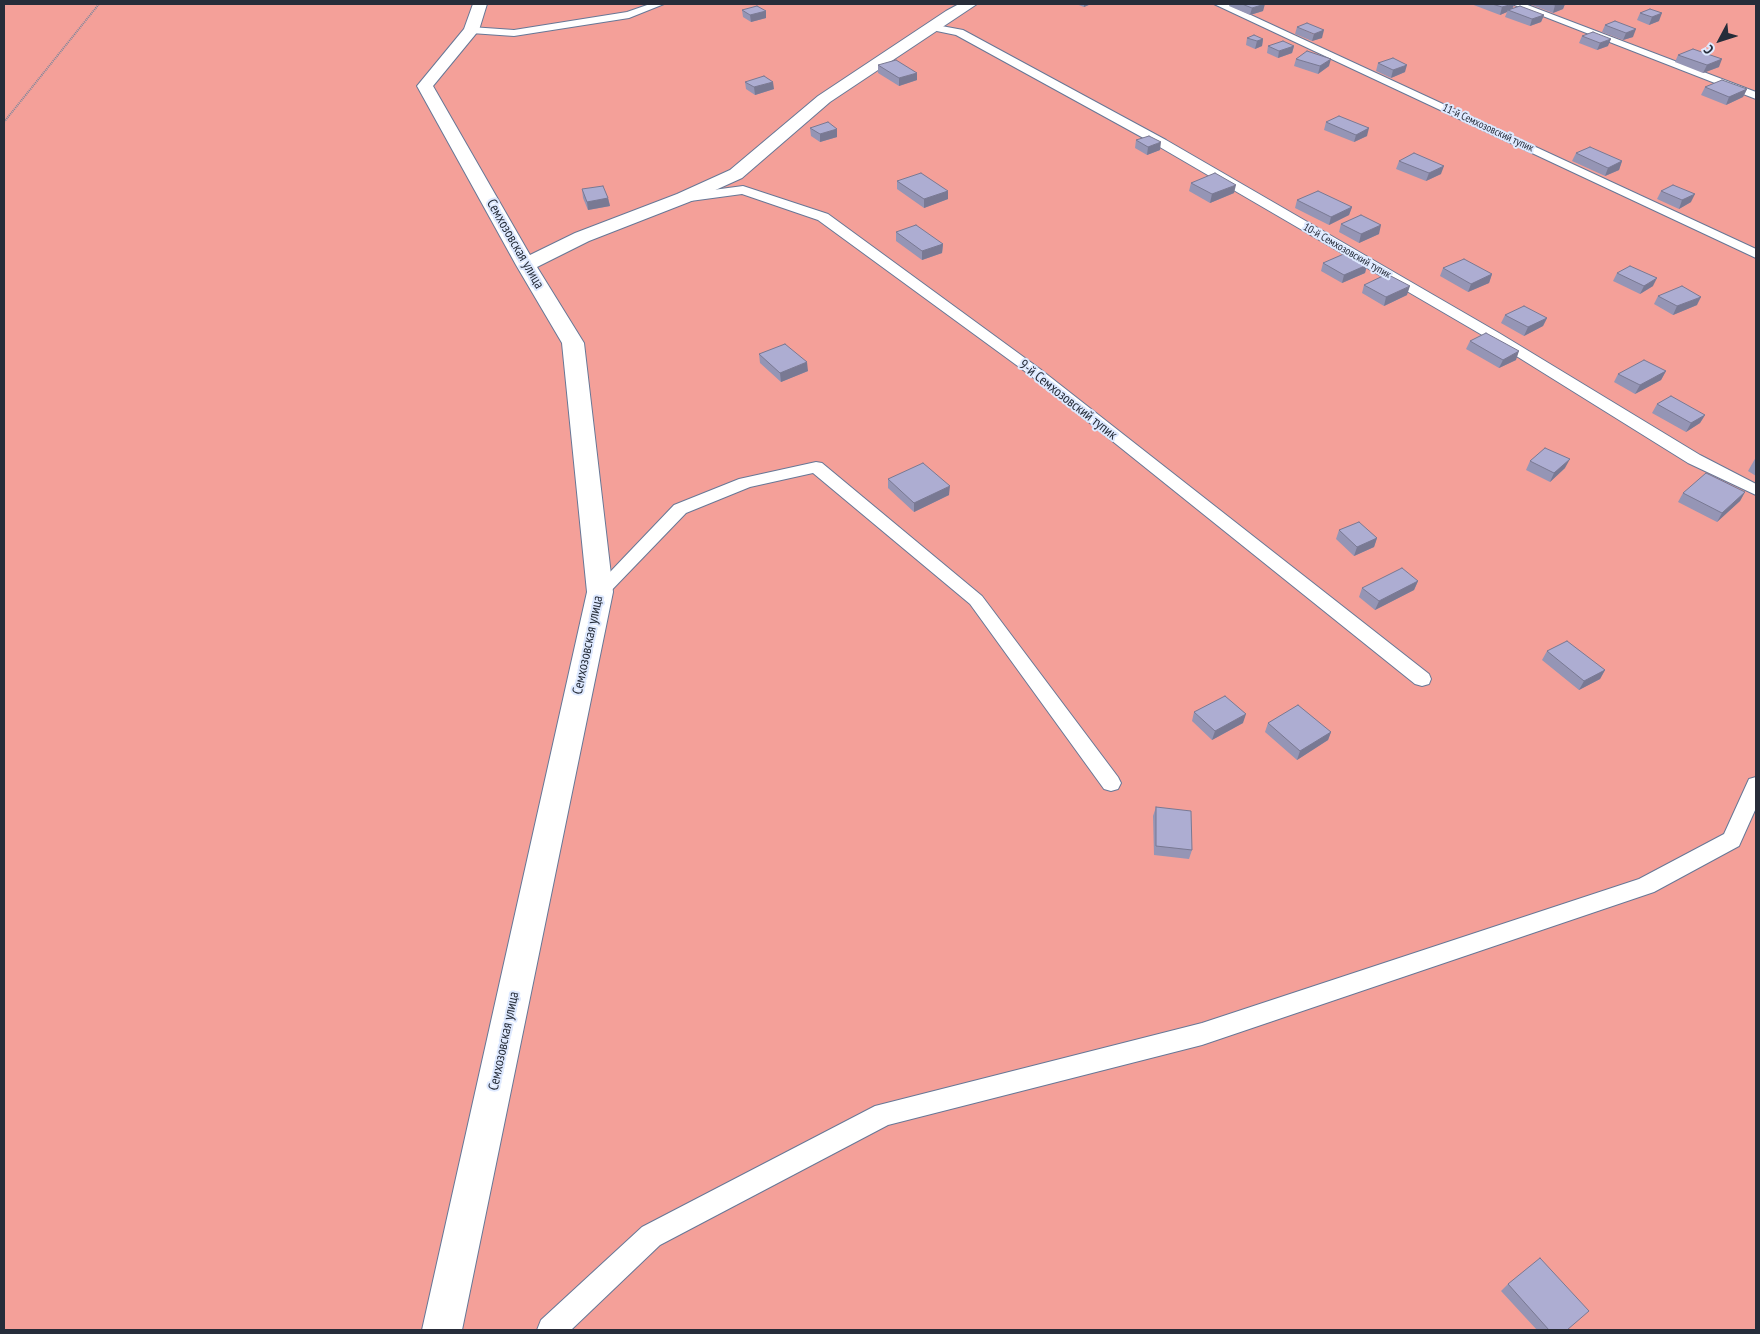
<!DOCTYPE html>
<meta charset="utf-8">
<style>
body{margin:0}
#map{position:relative;width:1760px;height:1334px;overflow:hidden;background:#cedcf8;font-family:"PT Sans Narrow",sans-serif}
canvas{display:block}
.frame{position:absolute;inset:0;border:5px solid #262d3a;pointer-events:none}
.north{position:absolute;left:1695px;top:15px;width:50px;height:50px;-webkit-text-stroke:4px #dee9ff;paint-order:stroke;rotate:230deg;font-size:14px;font-weight:700;line-height:20px;text-align:center;color:#262d3a}
.north::after{content:'';display:block;margin:auto;width:18px;height:22px;background:#262d3a;clip-path:polygon(50% 0,100% 100%,50% 72%,0 100%)}
</style>
<div id="map">
<canvas width="1760" height="1334"></canvas>
<div class="frame"></div>
<div class="north">С</div>
</div>
<script>
const ctx = document.querySelector('canvas').getContext('2d');
ctx.lineJoin = 'round';
function fillPath(path, color) { ctx.fillStyle = color; ctx.fill(path, 'evenodd'); }
const toPath = rows => new Path2D(rows.map(r => 'M' + r).join(''));
function stroke(path, color, width, dash) { ctx.strokeStyle = color; ctx.lineWidth = width; ctx.lineCap = dash ? 'butt' : 'round'; ctx.setLineDash(dash || []); ctx.stroke(path); }
function label(font, color, halo, rows, align = 'center') {
  ctx.font = font + ' "PT Sans Narrow",sans-serif'; ctx.lineWidth = 4; ctx.setLineDash([]); ctx.textBaseline = 'middle'; ctx.strokeStyle = halo; ctx.fillStyle = color; for (const [text, x, y, turn = 0] of rows) {
    ctx.save(); ctx.translate(x, y); ctx.rotate((+turn || 0) * Math.PI / 180); ctx.textAlign = isNaN(turn) ? turn : align; if (halo) ctx.strokeText(text, 0, 0); ctx.fillText(text, 0, 0); ctx.restore();
  }
}
fillPath(toPath([
 [4,4,1756,4,1756,1330,4,1330]
]), '#f4a099');
const service = toPath([
 [650,4,664,4,629,18,514,36,471,33,466,30,471,27,514,30,627,12,650,4],
 [1214,4,1227,4,1756,249,1756,258,1214,4],
 [1512,4,1525,4,1756,92,1756,99,1512,4],
 [931,24,963,30,1166,140,1499,333,1700,455,1756,484,1756,495,1688,463,1489,339,1158,146,956,35,927,29,926,27,931,24],
 [743,186,828,214,1040,369,1429,674,1431,679,1429,684,1422,686,1415,684,1030,375,818,220,742,194,683,202,677,198,683,194,743,186],
 [816,462,822,463,982,596,1118,777,1121,783,1118,789,1111,791,1104,789,970,604,813,473,750,487,686,513,606,596,600,598,594,596,591,592,674,505,739,479,816,462],
 [1756,777,1756,808,1739,846,1654,892,1202,1045,888,1125,660,1245,571,1330,537,1330,541,1320,642,1227,875,1106,1202,1023,1639,879,1724,834,1749,779,1756,777]
]);
const minor = toPath([
 [473,4,487,4,479,30,433,86,530,255,575,233,677,194,730,170,818,96,946,11,959,4,977,4,830,102,742,178,689,202,589,241,537,267,584,343,613,592,462,1330,422,1330,587,592,562,343,516,265,417,86,464,29,473,4]
]);
stroke(service, '#677796', 2);
stroke(minor, '#677796', 2);
stroke(toPath([
 [4,122,99,4]
]), '#7d879c', 2, [1, 1]);
fillPath(service, '#fff');
fillPath(minor, '#fff');
fillPath(toPath([
 [1076,4,1091,4,1084,7],
 [1230,4,1264,4,1263,11,1250,15,1229,6],
 [1471,4,1514,4,1513,8,1544,15,1541,22,1530,26,1505,17,1507,12,1500,15],
 [1529,4,1565,4,1563,9,1553,13],
 [1650,9,1659,21,1649,25,1637,20,1640,13],
 [742,10,766,11,766,18,751,22,743,17],
 [1615,21,1633,37,1623,40,1602,32,1605,25],
 [1297,27,1322,38,1312,41,1295,34],
 [1582,36,1608,46,1597,50,1579,43],
 [1247,38,1263,39,1262,46,1255,49,1246,45],
 [1268,46,1294,46,1292,53,1278,58,1267,53],
 [1678,55,1719,67,1703,73,1675,62],
 [1296,59,1329,66,1318,74,1294,66],
 [1378,63,1405,72,1391,78,1376,71],
 [878,65,917,80,899,86,878,73],
 [745,82,774,89,755,95,746,89],
 [1705,87,1747,89,1743,97,1726,105,1701,95],
 [1326,122,1367,136,1354,142,1324,130],
 [810,128,837,137,820,142,811,136],
 [1136,140,1160,150,1147,155,1135,148],
 [1576,153,1622,161,1619,170,1605,176,1572,161],
 [1399,161,1441,174,1426,181,1396,169],
 [897,181,948,191,948,199,924,208,897,189],
 [1191,183,1234,193,1210,203,1189,191],
 [582,189,608,198,610,206,588,210,583,198],
 [1661,191,1691,202,1679,209,1657,199],
 [1297,200,1352,207,1349,215,1329,225,1295,208],
 [1341,224,1379,234,1359,243,1339,232],
 [896,232,943,244,942,253,922,260,896,241],
 [1323,263,1367,265,1365,273,1342,283,1321,271],
 [1443,268,1492,274,1489,283,1468,292,1440,276],
 [1617,273,1653,286,1640,294,1613,281],
 [1364,285,1407,295,1384,306,1362,293],
 [1658,296,1697,305,1673,315,1654,304],
 [1505,315,1547,318,1543,326,1524,336,1501,323],
 [1470,341,1516,360,1499,368,1466,349],
 [759,354,808,371,781,382,760,363],
 [1666,371,1661,380,1635,394,1614,382,1618,374],
 [1657,404,1705,415,1700,423,1686,432,1652,413],
 [1756,457,1756,476,1748,471],
 [1530,461,1565,468,1550,482,1526,470],
 [888,479,949,495,914,512,888,488],
 [1745,492,1740,501,1717,522,1678,502,1683,493],
 [1339,530,1377,538,1374,547,1354,556,1336,539],
 [1418,581,1414,590,1375,610,1359,597,1362,588],
 [1547,651,1605,670,1600,679,1579,690,1542,660],
 [1194,712,1243,723,1212,740,1192,721],
 [1268,723,1331,732,1328,740,1297,760,1265,732],
 [1156,807,1192,850,1189,859,1154,855,1153,816],
 [1508,1284,1567,1330,1537,1330,1501,1291]
]), '#9595b5');
fillPath(toPath([
 [1084,4,1091,4,1084,7],
 [1265,4,1263,11,1250,15,1252,8],
 [1513,4,1514,4,1512,10,1508,10,1507,12,1500,15,1502,7],
 [1560,4,1565,4,1563,9,1553,13,1555,5],
 [766,11,766,18,751,22,750,15],
 [1662,13,1659,21,1649,25,1652,17],
 [1544,15,1541,22,1530,26,1532,19],
 [1636,29,1633,37,1623,40,1626,33],
 [1324,30,1322,38,1312,41,1314,34],
 [1263,39,1262,46,1255,49,1257,41],
 [1611,39,1608,46,1597,50,1600,43],
 [1294,46,1292,53,1278,58,1279,51],
 [1331,59,1329,66,1318,74,1320,66],
 [1722,59,1719,67,1703,73,1707,65],
 [1407,65,1405,72,1391,78,1393,70],
 [917,73,917,80,899,86,899,78],
 [773,82,774,89,755,95,754,87],
 [1747,89,1743,97,1726,105,1729,97],
 [1369,128,1367,136,1354,142,1356,135],
 [837,129,837,137,820,142,820,134],
 [1161,142,1160,150,1147,155,1148,147],
 [1622,161,1619,170,1605,176,1608,168],
 [1444,166,1441,174,1426,181,1429,173],
 [1236,185,1234,193,1210,203,1212,194],
 [948,191,948,199,924,208,924,199],
 [1695,194,1691,202,1679,209,1682,200],
 [608,198,610,206,588,210,587,202],
 [1352,207,1349,215,1329,225,1331,217],
 [1381,225,1379,234,1359,243,1361,234],
 [943,244,942,253,922,260,922,251],
 [1367,265,1365,273,1342,283,1344,275],
 [1492,274,1489,283,1468,292,1471,284],
 [1657,278,1653,286,1640,294,1644,286],
 [1410,286,1407,295,1384,306,1386,297],
 [1701,297,1697,305,1673,315,1677,306],
 [1547,318,1543,326,1524,336,1528,327],
 [1519,351,1516,360,1499,368,1503,360],
 [807,362,808,371,781,382,780,373],
 [1666,371,1661,380,1635,394,1640,385],
 [1705,415,1700,423,1686,432,1691,423],
 [1570,459,1565,468,1550,482,1554,473],
 [950,486,949,495,914,512,914,503],
 [1745,492,1740,501,1717,522,1722,513],
 [1377,538,1374,547,1354,556,1357,547],
 [1418,581,1414,590,1375,610,1379,601],
 [1605,670,1600,679,1579,690,1584,681],
 [1246,714,1243,723,1212,740,1215,731],
 [1331,732,1328,740,1297,760,1300,751]
]), '#797993');
const building = toPath([
 [1242,4,1265,4,1252,8,1242,4],
 [1492,4,1513,4,1502,7,1492,4],
 [1551,4,1560,4,1555,5,1551,4],
 [757,6,766,11,750,15,742,10,757,6],
 [1520,6,1544,15,1532,19,1508,10,1520,6],
 [1650,9,1662,13,1652,17,1640,13,1650,9],
 [1615,21,1636,29,1626,33,1605,25,1615,21],
 [1307,23,1324,30,1314,34,1297,27,1307,23],
 [1593,32,1611,39,1600,43,1582,36,1593,32],
 [1254,35,1263,39,1257,41,1247,38,1254,35],
 [1283,41,1294,46,1279,51,1268,46,1283,41],
 [1693,49,1722,59,1707,65,1678,55,1693,49],
 [1307,51,1331,59,1320,66,1296,59,1307,51],
 [1393,58,1407,65,1393,70,1378,63,1393,58],
 [896,60,917,73,899,78,878,65,896,60],
 [764,76,773,82,754,87,745,82,764,76],
 [1722,80,1747,89,1729,97,1705,87,1722,80],
 [1339,116,1369,128,1356,135,1326,122,1339,116],
 [828,122,837,129,820,134,810,128,828,122],
 [1149,136,1161,142,1148,147,1136,140,1149,136],
 [1590,147,1622,161,1608,168,1576,153,1590,147],
 [1414,153,1444,166,1429,173,1399,161,1414,153],
 [921,173,948,191,924,199,897,181,921,173],
 [1215,173,1236,185,1212,194,1191,183,1215,173],
 [1673,185,1695,194,1682,200,1661,191,1673,185],
 [603,186,608,198,587,202,582,189,603,186],
 [1318,191,1352,207,1331,217,1297,200,1318,191],
 [1361,215,1381,225,1361,234,1341,224,1361,215],
 [916,225,943,244,922,251,896,232,916,225],
 [1346,253,1367,265,1344,275,1323,263,1346,253],
 [1464,259,1492,274,1471,284,1443,268,1464,259],
 [1630,266,1657,278,1644,286,1617,273,1630,266],
 [1387,274,1410,286,1386,297,1364,285,1387,274],
 [1682,286,1701,297,1677,306,1658,296,1682,286],
 [1524,306,1547,318,1528,327,1505,315,1524,306],
 [1486,333,1519,351,1503,360,1470,341,1486,333],
 [785,344,807,362,780,373,759,354,785,344],
 [1644,360,1666,371,1640,385,1618,374,1644,360],
 [1671,396,1705,415,1691,423,1657,404,1671,396],
 [1545,448,1570,459,1554,473,1530,461,1545,448],
 [923,463,950,486,914,503,888,479,923,463],
 [1706,473,1745,492,1722,513,1683,493,1706,473],
 [1359,522,1377,538,1357,547,1339,530,1359,522],
 [1402,568,1418,581,1379,601,1362,588,1402,568],
 [1567,641,1605,670,1584,681,1547,651,1567,641],
 [1225,696,1246,714,1215,731,1194,712,1225,696],
 [1298,705,1331,732,1300,751,1268,723,1298,705],
 [1156,807,1191,811,1192,850,1156,846,1156,807],
 [1540,1258,1589,1311,1567,1330,1549,1330,1508,1284,1540,1258]
]);
fillPath(building, '#adadd2');
stroke(building, '#797993', 1);
label('11px', '#262d3a', '#dee9ff', [
 ["11-й Семхозовский тупик",1488,128,25],
 ["10-й Семхозовский тупик",1347,251,30]
]);
label('14px', '#262d3a', '#dee9ff', [
 ["Семхозовская улица",515,244,60],
 ["9-й Семхозовский тупик",1068,400,38],
 ["Семхозовская улица",588,645,-78],
 ["Семхозовская улица",504,1041,-78]
]);
</script>
